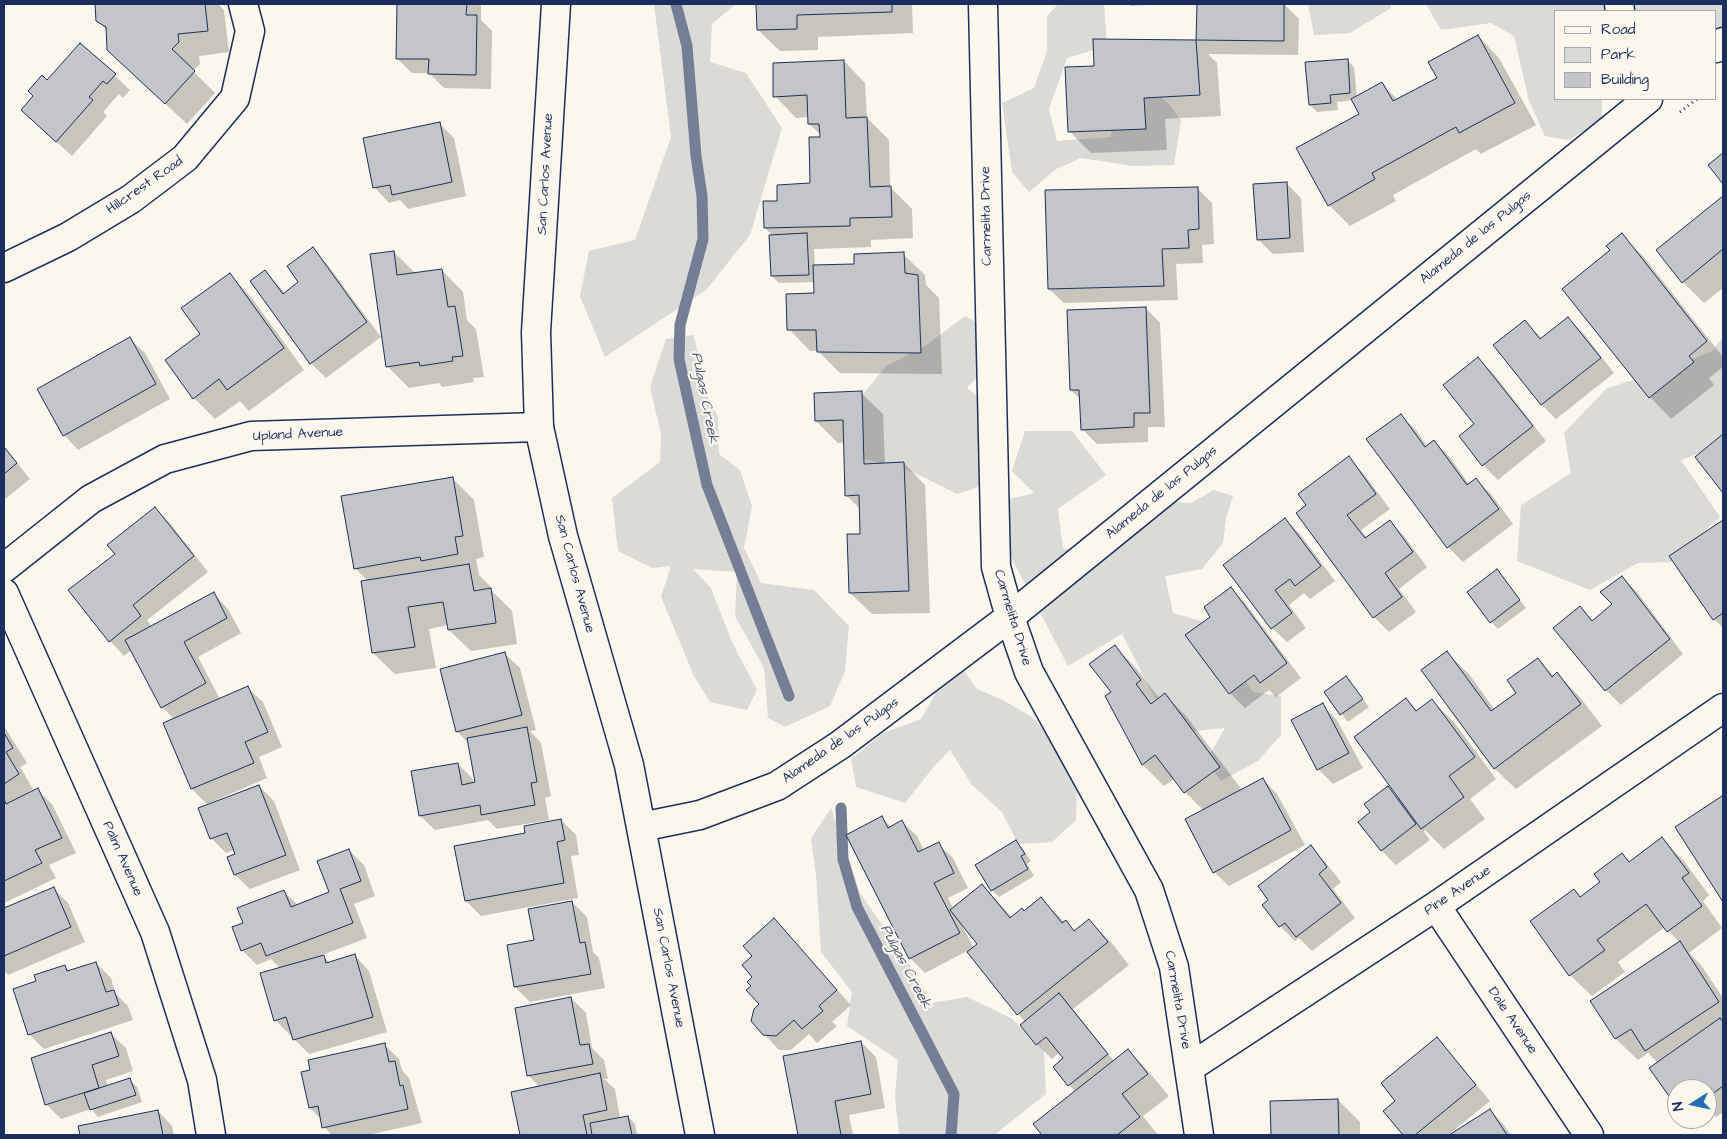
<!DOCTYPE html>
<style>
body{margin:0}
#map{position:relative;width:1727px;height:1139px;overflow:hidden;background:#fbf7ec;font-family:"Architects Daughter",sans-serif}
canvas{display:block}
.frame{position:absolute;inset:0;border:5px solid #1b2f5e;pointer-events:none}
.legend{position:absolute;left:1554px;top:10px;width:162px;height:90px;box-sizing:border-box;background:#fbf7ec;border:1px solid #a1a7b3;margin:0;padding:6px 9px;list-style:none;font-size:15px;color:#1b2f5e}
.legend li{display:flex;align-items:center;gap:10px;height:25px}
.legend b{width:25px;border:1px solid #a1a7b3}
.north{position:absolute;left:1667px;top:1079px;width:50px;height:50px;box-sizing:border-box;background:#fbf7ec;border:1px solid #a1a7b3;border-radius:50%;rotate:260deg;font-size:14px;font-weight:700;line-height:20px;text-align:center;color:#1b2f5e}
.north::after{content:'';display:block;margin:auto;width:18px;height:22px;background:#1f6fb2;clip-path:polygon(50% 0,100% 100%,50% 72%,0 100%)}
</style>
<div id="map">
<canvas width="1727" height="1139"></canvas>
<div class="frame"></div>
<ul class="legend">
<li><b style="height:6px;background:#fbf7ec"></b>Road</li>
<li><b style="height:14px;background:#dadad7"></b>Park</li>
<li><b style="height:14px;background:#c3c5c9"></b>Building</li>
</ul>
<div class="north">N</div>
</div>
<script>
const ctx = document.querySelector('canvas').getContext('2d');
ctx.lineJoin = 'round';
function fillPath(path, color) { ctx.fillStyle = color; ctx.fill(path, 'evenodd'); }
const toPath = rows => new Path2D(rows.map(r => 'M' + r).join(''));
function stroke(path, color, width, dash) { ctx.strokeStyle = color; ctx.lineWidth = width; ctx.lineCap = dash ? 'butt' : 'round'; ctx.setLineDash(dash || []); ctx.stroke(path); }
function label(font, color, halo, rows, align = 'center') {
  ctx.font = font + ' "Architects Daughter",sans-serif'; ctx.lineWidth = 4.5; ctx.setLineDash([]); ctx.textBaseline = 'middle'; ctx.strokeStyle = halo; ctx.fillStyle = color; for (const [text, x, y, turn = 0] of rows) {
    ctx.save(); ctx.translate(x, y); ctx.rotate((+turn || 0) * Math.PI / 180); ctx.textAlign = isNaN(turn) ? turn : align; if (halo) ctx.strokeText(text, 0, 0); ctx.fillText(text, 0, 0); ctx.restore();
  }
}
fillPath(toPath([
 [654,4,736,4,712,24,710,62,746,73,782,128,750,235,706,290,605,357,580,296,589,251,635,240,671,137],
 [1058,4,1104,4,1107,46,1067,58,1049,109,1057,141,1111,137,1112,109,1147,84,1171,106,1181,121,1174,165,1133,166,1081,158,1056,169,1029,192,1012,172,1002,103,1034,88,1047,51,1047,16],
 [1308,4,1391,4,1391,8,1350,33,1314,35],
 [1426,4,1723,4,1723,28,1716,34,1716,11,1556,11,1556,99,1602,99,1602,121,1568,140,1545,136,1529,101,1514,36,1491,23,1441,30],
 [965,316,995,333,996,357,967,388,998,412,1002,443,978,487,957,494,915,473,854,456,850,410,886,366,925,346],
 [693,335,699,355,700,382,718,417,719,454,740,470,752,506,744,548,761,583,814,590,849,626,845,671,830,706,785,727,768,718,764,668,735,616,737,572,693,569,711,588,732,642,757,690,747,710,710,702,694,676,661,597,671,566,652,568,618,551,612,498,660,462,661,434,650,387,666,339],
 [1723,337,1723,445,1681,460,1720,517,1671,562,1638,563,1590,590,1517,561,1521,505,1571,473,1564,433,1607,388,1660,372,1712,351],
 [1025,431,1072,431,1106,475,1058,509,1063,549,1115,542,1162,501,1191,503,1214,490,1233,496,1226,518,1223,543,1202,569,1165,576,1173,613,1221,627,1230,658,1253,692,1281,696,1281,735,1258,761,1221,781,1206,761,1225,728,1173,733,1122,634,1068,666,1011,557,1006,500,1034,493,1012,471],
 [963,669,977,689,1003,700,1032,717,1066,754,1077,783,1076,820,1052,842,1018,844,1002,812,972,785,950,750,932,769,905,803,856,787,851,759,883,733,921,719,943,680],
 [831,808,860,893,914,971,931,1003,967,997,1011,1018,1044,1050,1046,1094,994,1135,899,1135,895,1098,898,1060,847,1026,852,992,821,952,816,875,811,838]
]), '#dadad7');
fillPath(toPath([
 [96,4,218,4,224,10,229,52,199,56,200,64,193,71,215,93,187,124,130,71,107,30,97,20],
 [398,4,479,4,481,6,481,20,492,31,491,89,444,88,429,73,412,73,397,58],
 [757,4,912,4,913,33,818,37,818,50,780,51,758,30],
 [1129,4,1170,4,1130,6],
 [1198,4,1284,4,1299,19,1298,55,1208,54,1217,63,1221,116,1165,119,1167,150,1091,153,1069,131,1095,67,1094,40,1197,41],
 [1478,36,1499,58,1536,125,1481,154,1476,149,1393,195,1396,201,1350,226,1329,205,1361,114,1353,100,1337,102,1338,110,1317,112,1310,105,1347,60,1354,67,1357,97,1382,84,1398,100,1438,78],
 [81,44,130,90,123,98,119,94,103,112,107,116,72,156,22,110],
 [844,61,865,83,867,118,889,140,890,187,912,209,913,238,871,240,871,247,814,249,815,267,856,266,903,254,925,275,926,285,939,298,942,374,840,373,818,351,810,351,789,329,815,294,815,282,779,283,772,276,773,236,765,228,779,202,812,185,821,135,809,124,809,117,796,118,775,96],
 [439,123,454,138,466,196,408,209,400,200,389,203,375,188,364,139],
 [1286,183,1301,198,1304,252,1273,254,1258,239],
 [1197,188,1212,203,1214,244,1202,245,1203,263,1176,264,1178,300,1064,303,1049,289],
 [1723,198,1723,288,1704,303,1683,282,1658,251],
 [1621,235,1643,256,1723,357,1723,367,1709,378,1714,385,1671,419,1650,397,1612,250],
 [313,249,327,264,381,337,326,378,311,363,265,271,285,293,300,282],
 [394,252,416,274,442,270,463,292,467,320,476,329,484,377,473,378,474,382,442,387,439,383,409,388,387,366],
 [230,275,251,297,304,370,249,411,240,401,215,419,194,398,202,334],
 [1146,308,1160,323,1165,427,1148,427,1148,442,1097,444,1082,429,1081,400,1071,390],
 [1568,318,1583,333,1614,373,1556,419,1542,405,1495,346,1525,321,1542,339],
 [130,339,145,353,170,399,78,450,64,435],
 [1478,359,1493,373,1546,441,1498,480,1483,465,1461,436,1476,425],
 [861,393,883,414,885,464,904,463,925,485,930,613,872,614,850,593,861,535,860,509,846,495,845,442,838,443,816,421],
 [1401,416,1416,430,1427,446,1434,441,1449,456,1469,484,1476,480,1491,494,1513,524,1463,562,1448,547],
 [1723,436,1723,491,1696,457],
 [4,446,30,479,4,500],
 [1349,458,1363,473,1390,509,1361,530,1367,538,1390,522,1404,536,1427,567,1399,589,1416,612,1389,632,1374,617,1308,505],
 [452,478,474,500,484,557,476,559,479,575,491,587,491,590,512,611,517,644,471,651,449,630,448,625,429,629,436,668,395,674,373,653,362,582,368,581,355,568],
 [155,508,170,523,208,572,147,620,152,627,214,594,228,609,241,633,198,657,220,699,248,688,263,702,282,747,259,757,267,778,207,804,192,789,164,723,174,719,162,707,131,650,124,656,110,641,116,554],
 [1285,519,1300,534,1335,581,1310,599,1304,593,1289,605,1306,628,1287,642,1272,628,1225,565],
 [1723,521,1723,628,1714,619,1671,557],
 [1497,571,1526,608,1498,629,1491,622],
 [1622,577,1637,592,1683,654,1621,705,1606,690,1554,628,1580,607,1593,621,1613,604],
 [1230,588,1245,603,1301,678,1276,697,1269,690,1245,708,1230,693,1187,636,1212,617],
 [1115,646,1136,668,1160,699,1165,695,1187,717,1242,790,1263,779,1277,794,1305,845,1229,886,1214,872,1204,811,1185,792,1175,778,1164,786,1143,765,1107,696,1112,692],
 [1447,653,1469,674,1495,710,1518,694,1538,659,1554,676,1557,674,1579,696,1602,726,1516,789,1494,768],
 [505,654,520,668,536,730,530,731,541,743,551,796,545,798,549,820,497,829,488,820,435,830,420,816,458,764,473,779,474,784,476,783,469,744,457,731],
 [1346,678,1369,707,1348,722,1326,693],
 [1406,700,1418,711,1432,701,1454,722,1496,779,1470,799,1485,819,1444,849,1425,830,1424,832,1430,840,1396,865,1381,850,1372,812,1388,788,1400,800],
 [1322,705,1337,720,1363,768,1333,784,1318,769],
 [4,726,27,763,20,767,33,789,28,792,29,794,37,790,52,804,76,853,49,865,56,878,4,903],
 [259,786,274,801,300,870,250,889,235,875,237,855,235,850,226,853,211,838],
 [1722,798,1723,799,1723,900,1677,827],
 [882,818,891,827,902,822,917,836,924,851,938,844,953,858,968,888,948,898,953,908,982,885,1012,917,1024,913,1041,899,1075,932,1089,920,1111,942,1129,965,1073,1009,1114,1061,1128,1050,1149,1072,1169,1096,1143,1116,1158,1135,1044,1135,1035,1125,1076,1092,1069,1085,1065,1058,1060,1052,1052,1059,1037,1044,1021,1025,1025,1022,967,951,925,973,910,958],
 [961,924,979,944,974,948],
 [561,820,576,835,579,855,571,856,578,898,481,916,466,901,527,834],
 [1662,839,1684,861,1709,895,1703,901,1722,928,1689,953,1701,965,1723,998,1723,1112,1716,1117,1707,1107,1707,1089,1677,1089,1677,1102,1670,1095,1658,1063,1648,1053,1638,1060,1616,1039,1591,1001,1680,943,1665,927,1618,962,1625,972,1592,996,1570,975,1574,890,1581,897,1602,882,1622,855,1630,863],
 [1016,841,1023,849,1031,861,1027,864,1034,876,999,897,992,890],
 [1311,847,1325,862,1341,882,1333,889,1355,918,1312,951,1299,938,1295,941,1280,926,1270,900],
 [349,850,364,865,375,896,354,904,367,938,322,955,330,963,355,956,369,971,387,1032,309,1054,294,1039,292,1034,290,1035,275,1020,280,968,271,959,257,965,242,950,244,924,284,892,298,905,331,892],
 [53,888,68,903,85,942,8,975,4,971,4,909],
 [572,902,587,917,593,952,599,958,605,988,530,1002,515,987,508,946,535,941],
 [774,919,851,1005,832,1022,837,1026,817,1043,809,1034,791,1050,779,1050,764,1034,760,1005,753,986,754,957],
 [96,963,111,978,115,993,128,1006,133,1020,44,1049,29,1034,37,982,64,966,70,971],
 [571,998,586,1013,592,1048,604,1060,608,1079,604,1079,615,1089,620,1118,628,1117,635,1124,637,1135,521,1135,513,1093,540,1087,528,1075],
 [111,1034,126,1048,133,1071,106,1080,108,1087,130,1080,137,1087,142,1102,98,1117,91,1109,61,1119,46,1104],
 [1437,1039,1451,1054,1490,1101,1448,1135,1404,1135,1385,1111,1396,1101],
 [861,1042,876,1057,885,1108,849,1115,853,1135,799,1135,785,1057],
 [384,1044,399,1059,402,1070,409,1078,422,1123,368,1135,332,1135,324,1127,322,1120,310,1108],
 [1338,1100,1360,1122,1360,1135,1272,1135,1272,1102],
 [1490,1110,1504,1125,1511,1135,1451,1135],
 [158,1111,172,1126,174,1135,82,1135,80,1127]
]), '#0003');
stroke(toPath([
 [676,4,687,46,696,156,702,196,703,239,680,325,679,359,707,485,789,696],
 [841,808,843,859,857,907,954,1094,951,1135]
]), '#747e96', 11);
const building = toPath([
 [95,4,205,4,208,31,178,34,179,42,172,49,195,71,165,104,107,50,106,27,96,21,95,4],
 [397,4,467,4,466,15,477,15,476,75,428,74,429,59,396,59,397,4],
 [756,4,892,4,892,12,797,15,797,29,757,30,756,4],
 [1197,4,1284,4,1284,41,1196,40,1197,4],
 [1478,35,1515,103,1459,133,1456,127,1372,173,1375,179,1328,206,1296,148,1359,114,1351,99,1382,82,1393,101,1437,78,1428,62,1478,35],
 [1093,39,1196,40,1200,95,1144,98,1146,129,1068,132,1065,67,1094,66,1093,39],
 [80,43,116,74,107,84,103,81,89,97,93,100,56,142,21,110,33,96,28,91,42,75,47,80,80,43],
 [1348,59,1350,93,1330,95,1331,103,1309,105,1305,62,1348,59],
 [844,60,846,118,867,117,870,187,891,186,892,217,850,218,850,226,764,228,763,201,777,201,777,185,810,183,809,137,820,137,819,124,808,124,807,95,773,97,773,63,844,60],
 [440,122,452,182,392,195,390,185,373,188,363,138,440,122],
 [1723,153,1723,184,1708,165,1723,153],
 [1287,182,1290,238,1257,240,1253,184,1287,182],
 [1198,187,1199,229,1188,230,1189,248,1162,249,1164,286,1048,289,1045,190,1198,187],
 [1723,196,1723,249,1682,283,1656,250,1723,196],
 [807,233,809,275,771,276,769,235,807,233],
 [1622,233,1707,341,1689,356,1694,362,1649,398,1562,289,1610,250,1606,246,1622,233],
 [313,247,367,322,310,364,250,281,265,270,283,294,298,282,287,266,313,247],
 [394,251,397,275,442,269,448,307,455,306,463,356,452,357,453,361,420,366,419,362,386,367,370,254,394,251],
 [904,252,905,273,918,275,921,353,817,352,816,330,787,330,786,294,814,293,813,265,854,264,854,254,904,252],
 [230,273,284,348,227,390,219,379,193,399,165,360,200,334,181,308,230,273],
 [1146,307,1150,413,1134,413,1134,427,1081,430,1079,390,1070,390,1067,310,1146,307],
 [1568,317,1601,358,1541,405,1493,345,1525,320,1540,339,1568,317],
 [130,337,156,384,63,436,37,389,130,337],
 [1478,357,1533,426,1482,466,1459,436,1474,424,1443,385,1478,357],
 [862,391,864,464,904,462,909,591,849,593,847,534,860,534,859,495,845,496,843,420,815,421,814,393,862,391],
 [1401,414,1425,447,1434,440,1467,485,1476,478,1499,509,1447,548,1366,439,1401,414],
 [1723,434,1723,493,1695,457,1723,434],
 [4,447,17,463,4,474,4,447],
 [1349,456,1376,494,1347,515,1365,538,1390,520,1413,552,1385,573,1402,597,1373,618,1296,513,1306,505,1298,494,1349,456],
 [453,477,463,536,455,537,458,554,421,561,420,557,354,569,341,496,453,477],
 [155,507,194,556,133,605,141,616,109,642,68,590,115,554,107,545,155,507],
 [1285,518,1321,566,1295,586,1290,579,1275,590,1292,613,1271,629,1223,565,1285,518],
 [1723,520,1723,613,1713,620,1669,556,1723,520],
 [469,564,474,591,491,588,496,623,448,630,443,602,408,607,415,647,372,653,361,581,469,564],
 [1497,569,1520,600,1490,623,1467,592,1497,569],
 [1622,576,1670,639,1605,691,1553,628,1580,606,1592,621,1612,604,1600,592,1622,576],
 [1231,587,1287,663,1260,683,1254,675,1229,694,1185,635,1210,617,1204,607,1231,587],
 [214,592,227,618,184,642,206,683,161,708,125,640,214,592],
 [1115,645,1141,680,1136,684,1151,704,1165,693,1220,767,1184,793,1155,755,1142,765,1105,696,1111,692,1089,664,1115,645],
 [1447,651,1491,711,1516,693,1507,680,1538,658,1552,677,1557,672,1581,704,1494,769,1421,670,1447,651],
 [505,652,522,715,456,732,440,669,505,652],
 [1346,676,1363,699,1340,715,1324,692,1346,676],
 [248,686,268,732,245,742,254,763,191,789,163,723,248,686],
 [1406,698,1416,711,1432,699,1475,757,1449,776,1464,797,1421,829,1354,737,1406,698],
 [1323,703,1349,753,1317,770,1291,720,1323,703],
 [527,727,537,782,531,783,535,805,481,815,480,805,419,816,411,771,458,763,462,785,475,782,467,738,527,727],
 [4,733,13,748,6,752,19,774,4,784,4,733],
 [1263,778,1291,830,1213,873,1185,819,1263,778],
 [259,785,286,855,234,875,227,857,235,854,227,833,210,839,198,808,259,785],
 [1388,786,1416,824,1381,851,1358,822,1370,812,1364,804,1388,786],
 [38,788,62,838,35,850,42,863,4,881,4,799,6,804,38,788],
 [1722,796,1723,798,1723,902,1675,827,1722,796],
 [882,816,888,828,902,820,918,852,939,842,954,873,934,883,960,933,909,959,846,835,882,816],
 [561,819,565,840,557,842,564,883,465,901,454,846,525,833,524,826,561,819],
 [1662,837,1689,873,1682,878,1702,906,1667,932,1646,904,1597,940,1605,950,1569,976,1530,921,1574,889,1580,897,1600,882,1594,874,1622,853,1629,862,1662,837],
 [1016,840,1025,854,1021,856,1028,869,991,891,975,865,1016,840],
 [1311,845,1327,867,1319,874,1341,903,1296,937,1285,923,1279,927,1262,905,1268,900,1258,886,1311,845],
 [349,849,361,881,340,889,353,923,266,956,261,943,241,951,232,927,243,923,237,908,284,890,291,907,329,892,317,861,349,849],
 [982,884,1010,918,1022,908,1024,911,1041,897,1062,923,1066,920,1074,931,1089,919,1108,942,1017,1015,967,952,977,944,950,910,982,884],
 [54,887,71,927,4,956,4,908,54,887],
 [572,901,580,943,585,942,591,974,514,987,507,945,534,940,528,909,572,901],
 [774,918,837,990,819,1006,823,1011,802,1029,794,1020,776,1036,763,1035,751,1021,754,1009,759,1004,746,990,751,986,747,982,752,977,742,965,752,956,743,946,774,918],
 [1680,941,1719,1002,1645,1051,1631,1029,1615,1039,1590,1001,1680,941],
 [355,954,373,1017,293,1040,286,1017,274,1021,260,973,324,955,326,963,355,954],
 [96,962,106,992,114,990,119,1005,28,1035,13,989,36,981,34,975,65,965,67,971,96,962],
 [1059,993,1108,1054,1068,1086,1053,1067,1063,1058,1046,1037,1036,1045,1020,1025,1059,993],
 [571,997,580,1045,589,1044,593,1064,527,1076,515,1008,571,997],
 [1720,1018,1723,1022,1723,1086,1707,1098,1707,1089,1691,1089,1687,1083,1669,1096,1649,1068,1720,1018],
 [111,1032,119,1056,92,1065,99,1088,45,1105,31,1058,111,1032],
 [1437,1037,1476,1085,1415,1135,1403,1135,1383,1111,1395,1101,1381,1083,1437,1037],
 [861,1041,871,1094,835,1101,841,1135,798,1135,783,1056,861,1041],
 [385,1043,389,1062,395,1061,400,1086,403,1085,408,1109,322,1128,318,1106,309,1108,301,1072,310,1070,308,1060,385,1043],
 [1128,1049,1148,1074,1122,1094,1140,1117,1117,1135,1042,1135,1033,1124,1128,1049],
 [600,1073,607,1110,583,1115,587,1135,517,1135,520,1135,511,1092,600,1073],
 [130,1078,136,1095,90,1110,84,1093,130,1078],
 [1338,1099,1339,1135,1271,1135,1270,1101,1338,1099],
 [1490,1109,1507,1135,1449,1135,1490,1109],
 [158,1110,163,1135,80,1135,78,1126,158,1110],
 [628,1116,632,1135,592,1135,590,1123,628,1116]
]);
fillPath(building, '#c3c5c9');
stroke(building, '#1b2f5e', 1);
const minor = toPath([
 [983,4,996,567,1010,617,1029,672,1149,890,1174,967,1199,1135],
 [1619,4,1620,11],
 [4,268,68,237,131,199,185,158,235,98,250,31,243,4],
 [4,568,91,499,165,459,251,436,539,427],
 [4,593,155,932,202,1080,211,1135],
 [1436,906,1589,1135],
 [1189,1068,1436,906,1723,708]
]);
const secondary = toPath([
 [556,4,536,332,539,427,563,536,629,765,700,1135],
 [1716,48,1723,42],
 [641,827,700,815,777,786,840,745,1010,617,1648,99]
]);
stroke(minor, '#1b2f5e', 31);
stroke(secondary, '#1b2f5e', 31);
stroke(toPath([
 [1680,112,1697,99]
]), '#1b2f5e', 3, [1, 4]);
stroke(minor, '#fbf7ec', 28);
stroke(secondary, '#fbf7ec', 28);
label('14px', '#1b2f5e', '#fbf7ec', [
 ["San Carlos Avenue",546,174,-87],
 ["Hillcrest Road",145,186,-35],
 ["Carmelita Drive",987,216,-91],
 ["Alameda de las Pulgas",1476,238,-39],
 ["Upland Avenue",298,435,-3],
 ["Alameda de las Pulgas",1162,493,-39],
 ["San Carlos Avenue",574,574,75],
 ["Carmelita Drive",1012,618,73],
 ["Alameda de las Pulgas",841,741,-35],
 ["Palm Avenue",122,859,66],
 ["Pine Avenue",1458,891,-34],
 ["San Carlos Avenue",668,968,79],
 ["Carmelita Drive",1177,1000,80],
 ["Dale Avenue",1512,1021,56]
]);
label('italic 15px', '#47577a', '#fbf7ec', [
 ["Pulgas Creek",704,398,79],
 ["Pulgas Creek",905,967,62]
]);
</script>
